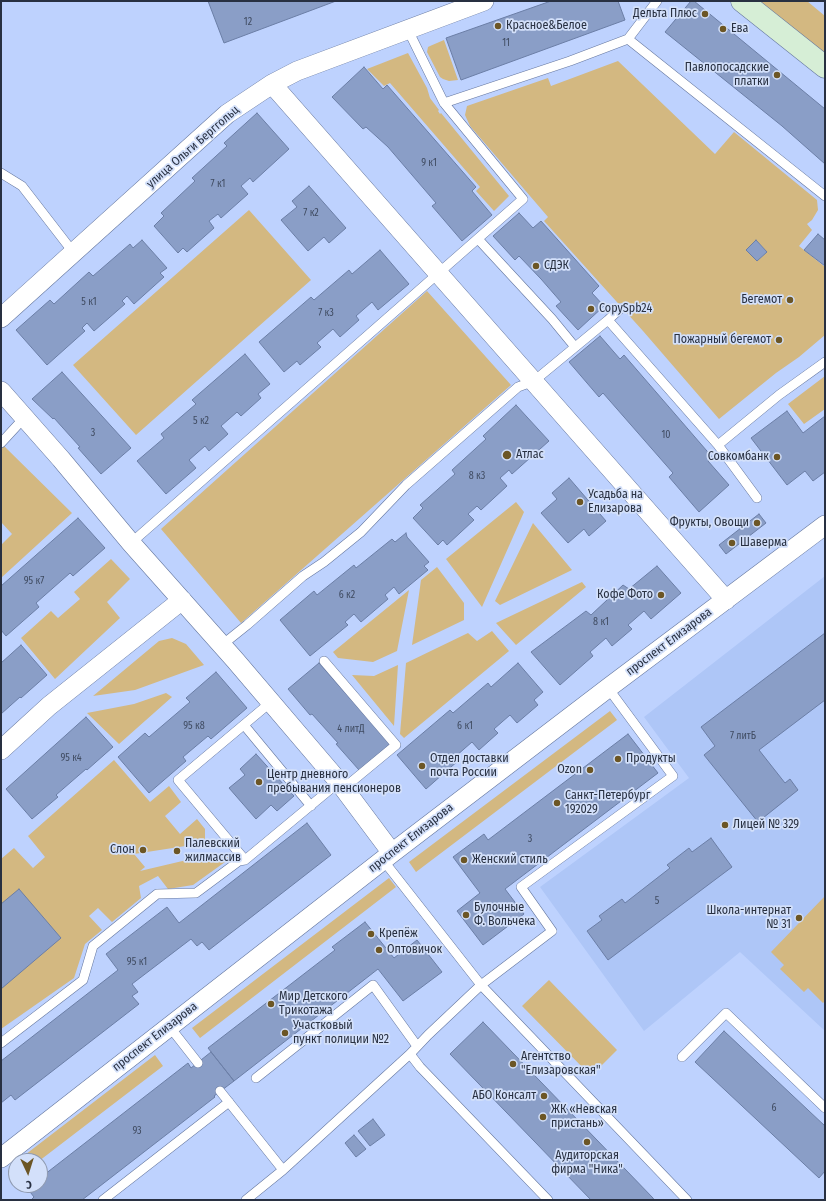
<!DOCTYPE html>
<meta charset="utf-8">
<style>
body{margin:0}
#map{position:relative;width:826px;height:1201px;overflow:hidden;background:#bed2fe;font-family:"Fira Sans Condensed",sans-serif}
canvas{display:block}
.frame{position:absolute;inset:0;border:2px solid #283041;pointer-events:none}
.north{position:absolute;left:8px;top:1153px;width:40px;height:40px;box-sizing:border-box;background:#d3e0fa;border:1px solid #8f9ab0;border-radius:50%;rotate:176deg;font-size:11px;font-weight:700;line-height:16px;text-align:center;color:#283041}
.north::after{content:'';display:block;margin:auto;width:14px;height:18px;background:#6c5625;clip-path:polygon(50% 0,100% 100%,50% 72%,0 100%)}
</style>
<div id="map">
<canvas width="826" height="1201"></canvas>
<div class="frame"></div>
<div class="north">С</div>
</div>
<script>
const ctx = document.querySelector('canvas').getContext('2d');
ctx.lineJoin = 'round';
function fillPath(path, color) { ctx.fillStyle = color; ctx.fill(path, 'evenodd'); }
const toPath = rows => new Path2D(rows.map(r => 'M' + r).join(''));
function stroke(path, color, width, dash) { ctx.strokeStyle = color; ctx.lineWidth = width; ctx.lineCap = dash ? 'butt' : 'round'; ctx.setLineDash(dash || []); ctx.stroke(path); }
function label(font, color, halo, rows, align = 'center') {
  ctx.font = font + ' "Fira Sans Condensed",sans-serif'; ctx.lineWidth = 3.5; ctx.setLineDash([]); ctx.textBaseline = 'middle'; ctx.strokeStyle = halo; ctx.fillStyle = color; for (const [text, x, y, turn = 0] of rows) {
    ctx.save(); ctx.translate(x, y); ctx.rotate((+turn || 0) * Math.PI / 180); ctx.textAlign = isNaN(turn) ? turn : align; if (halo) ctx.strokeText(text, 0, 0); ctx.fillText(text, 0, 0); ctx.restore();
  }
}
fillPath(toPath([
 [825,576,825,1031,740,952,644,1031,540,887,689,778,644,717]
]), '#aec6f7');
fillPath(toPath([
 [758,1,807,1,825,16,825,55],
 [444,40,458,80,449,81,443,79,440,77,427,52,428,47,430,46],
 [408,53,427,88,430,98,439,110,438,111,440,114,441,113,509,196,494,211,476,191,480,187,390,83,384,86,367,69],
 [618,61,715,154,734,132,817,200,818,210,812,220,807,224,812,230,799,246,825,267,825,335,799,357,776,373,719,419,643,331,544,221,548,217,470,126,465,115,467,106,548,78,551,86],
 [756,240,767,252,757,261,746,250],
 [249,210,311,280,136,435,73,365],
 [427,291,511,385,241,623,161,529],
 [825,376,825,409,804,424,788,404],
 [4,446,72,513,1,578,1,545,12,534,1,522,1,449],
 [516,502,524,512,482,607,446,559],
 [533,523,572,570,500,605,495,601],
 [111,559,130,579,107,602,120,618,55,679,21,638,51,611,58,618,80,599,74,592],
 [437,567,464,603,464,620,412,645,421,580],
 [582,582,586,587,516,645,496,623],
 [409,590,397,651,373,662,338,658,333,652],
 [492,631,509,651,404,738,400,734,406,663,468,633,477,641],
 [172,638,186,644,204,665,135,690,93,696,159,641],
 [398,665,394,726,352,675,374,676],
 [166,693,172,697,119,744,87,713,134,704],
 [610,711,617,720,416,872,409,862],
 [114,760,150,802,169,786,181,802,165,816,180,834,197,819,205,829,205,843,134,854,145,867,140,871,208,855,230,855,232,857,193,885,168,889,158,876,139,886,141,898,112,922,98,908,89,916,102,930,85,944,74,978,1,1029,1,859,14,848,33,868,45,857,28,836],
 [389,878,396,887,200,1038,192,1028],
 [825,896,825,1001,823,1003,808,988,804,992,780,969,784,965,771,952],
 [549,980,617,1050,591,1076,522,1006],
 [155,1055,163,1066,39,1161,17,1161]
]), '#d3b881');
const building = toPath([
 [208,1,336,1,224,43,208,1],
 [551,1,618,1,625,20,461,80,446,38,551,1],
 [691,1,694,1,825,109,825,164,782,126,665,32,691,1],
 [364,67,383,89,387,85,476,187,472,191,492,215,462,241,432,206,436,203,388,147,366,127,363,129,332,97,364,67],
 [257,113,289,149,253,182,250,178,241,186,248,194,221,218,218,214,209,221,214,228,187,252,183,248,178,253,154,226,164,216,161,213,195,181,192,178,227,146,224,143,257,113],
 [309,186,346,228,329,243,324,237,308,251,281,220,297,207,292,201,309,186],
 [519,213,533,228,541,221,599,286,592,293,604,306,578,330,556,306,561,302,541,279,519,256,515,260,493,236,519,213],
 [818,234,825,240,825,266,804,250,818,234],
 [142,240,167,268,160,273,164,277,134,304,127,296,122,301,125,304,94,331,87,323,82,328,85,331,47,365,16,330,50,300,54,304,89,272,93,276,130,244,133,248,142,240],
 [756,240,767,252,757,261,746,250,756,240],
 [380,250,409,284,378,310,372,302,356,316,359,320,340,337,333,329,317,343,321,347,300,365,297,361,284,372,259,342,311,297,314,300,349,270,352,274,380,250],
 [600,336,620,359,624,355,713,458,708,461,729,485,699,512,669,477,673,473,603,393,599,397,569,362,600,336],
 [245,354,270,384,258,394,261,398,241,416,237,412,221,426,228,434,209,451,205,446,189,460,196,468,166,494,137,461,164,438,161,434,196,404,192,400,245,354],
 [62,372,131,448,101,474,78,448,80,447,54,418,53,419,32,399,62,372],
 [516,405,549,441,512,474,509,470,500,478,507,486,481,510,477,506,468,514,474,520,447,545,443,540,438,545,413,518,423,508,420,505,455,474,452,470,486,439,483,436,516,405],
 [787,411,803,433,825,416,825,472,813,481,805,471,787,485,751,438,787,411],
 [569,478,606,521,589,536,584,529,568,543,541,513,557,499,552,493,569,478],
 [759,514,766,523,726,554,719,545,759,514],
 [78,518,105,548,73,576,70,573,36,603,39,607,6,636,1,630,1,586,78,518],
 [406,533,407,537,429,562,424,566,428,570,399,594,394,587,385,595,388,599,361,622,354,614,345,622,348,625,310,656,280,620,314,591,317,595,354,565,356,568,392,539,395,542,406,533],
 [657,566,681,593,651,619,644,611,628,625,632,629,612,646,606,638,590,652,593,656,560,685,531,652,586,611,591,615,623,585,629,589,657,566],
 [825,633,825,700,759,750,785,783,790,779,798,790,758,822,704,755,715,746,701,727,825,633],
 [21,645,47,675,21,698,20,697,1,714,1,663,21,645],
 [319,663,390,744,359,770,336,744,338,743,312,714,310,715,288,689,319,663],
 [518,663,543,692,534,700,538,705,517,723,510,715,494,729,498,733,479,750,472,742,456,756,459,760,426,789,397,755,450,710,453,713,488,683,491,687,518,663],
 [216,672,247,708,211,739,208,736,183,757,186,761,149,793,118,757,145,733,149,737,190,702,186,698,216,672],
 [86,717,113,747,87,770,86,769,56,795,58,797,32,819,6,789,86,717],
 [628,734,658,773,505,889,524,914,483,945,457,911,480,893,453,857,484,834,488,840,628,734],
 [256,754,294,796,277,811,271,805,256,819,229,788,245,775,240,769,256,754],
 [307,823,331,855,209,950,202,942,197,946,191,939,132,984,138,992,132,996,139,1004,15,1100,11,1095,1,1103,1,1061,118,970,106,954,167,907,179,923,307,823],
 [711,838,732,867,608,960,587,931,602,920,599,916,622,899,625,903,670,868,667,865,689,848,692,852,711,838],
 [19,889,61,938,1,989,1,904,19,889],
 [365,922,394,958,417,940,442,972,403,1001,378,969,234,1081,208,1048,335,950,332,947,365,922],
 [483,1022,653,1198,654,1200,591,1200,450,1054,483,1022],
 [724,1031,825,1126,825,1171,819,1178,695,1062,724,1031],
 [211,1052,234,1081,214,1096,215,1097,82,1200,31,1200,34,1197,27,1188,31,1185,40,1185,40,1178,188,1063,191,1068,211,1052],
 [373,1119,385,1135,370,1146,358,1131,373,1119],
 [354,1135,366,1149,356,1157,345,1143,354,1135]
]);
fillPath(building, '#8a9ec7');
stroke(building, '#6b7ea6', 1);
const lane = toPath([
 [628,39,657,1],
 [444,103,570,61,628,39,825,196],
 [1,173,22,186,73,252],
 [478,239,552,319,575,347],
 [608,320,621,308],
 [1,443,24,418],
 [718,445,757,498],
 [131,543,523,199,444,103,408,30],
 [222,645,247,625,303,576,324,562,361,532,406,485,518,387,534,381,608,320,718,445,779,395,825,362],
 [324,661,396,745,344,788],
 [244,725,311,806],
 [245,860,178,780,271,702],
 [383,860,481,985,552,931,521,887,673,776,608,688],
 [169,1026,198,1063],
 [1,1043,83,980,93,946,157,894,196,893,239,861,245,860,339,782],
 [410,1054,420,1067,548,1200],
 [682,1057,726,1013,825,1108],
 [256,1078,373,985,417,1046],
 [220,1091,283,1170],
 [103,1200,229,1102],
 [246,1200,283,1170,410,1054,428,1035,481,985,687,1200]
]);
const street = toPath([
 [272,84,438,273,726,600],
 [1,318,227,114,272,84,297,71,484,1],
 [1,391,61,459,131,543,235,660,339,782,392,853],
 [1,750,49,706,182,600],
 [1,1158,392,853,608,688,825,525]
]);
const secondary = toPath([
 [742,1,825,67]
]);
stroke(lane, '#65779f', 10);
stroke(street, '#65779f', 20);
stroke(secondary, '#65779f', 23);
stroke(lane, '#fff', 9);
stroke(street, '#fff', 19);
stroke(secondary, '#d6eed6', 22);
for (const [x, y, r, color] of [
 [705,14,4,"#6c5625"],
 [498,26,4,"#6c5625"],
 [723,29,4,"#6c5625"],
 [777,75,4,"#6c5625"],
 [536,266,4,"#6c5625"],
 [790,300,4,"#6c5625"],
 [591,309,4,"#6c5625"],
 [779,340,4,"#6c5625"],
 [507,455,5,"#6c5625"],
 [777,457,4,"#6c5625"],
 [580,502,4,"#6c5625"],
 [757,523,4,"#6c5625"],
 [732,543,4,"#6c5625"],
 [661,595,4,"#6c5625"],
 [618,759,4,"#6c5625"],
 [422,766,4,"#6c5625"],
 [590,770,4,"#6c5625"],
 [259,782,4,"#6c5625"],
 [557,803,4,"#6c5625"],
 [725,825,4,"#6c5625"],
 [143,850,4,"#6c5625"],
 [177,851,4,"#6c5625"],
 [464,860,4,"#6c5625"],
 [466,915,4,"#6c5625"],
 [799,918,4,"#6c5625"],
 [371,934,4,"#6c5625"],
 [379,950,4,"#6c5625"],
 [271,1004,4,"#6c5625"],
 [285,1033,4,"#6c5625"],
 [513,1064,4,"#6c5625"],
 [544,1096,4,"#6c5625"],
 [543,1117,4,"#6c5625"],
 [587,1142,4,"#6c5625"]
]) { const dot = new Path2D(); dot.arc(x, y, r, 0, 2 * Math.PI); ctx.fillStyle = color; ctx.fill(dot); stroke(dot, '#d3e0fa', 1.5); }
label('10px', '#404c62', null, [
 ["12",248,22],
 ["11",506,43],
 ["9 к1",429,163],
 ["7 к1",218,184],
 ["7 к2",311,213],
 ["5 к1",89,302],
 ["7 к3",326,313],
 ["5 к2",201,421],
 ["3",93,433],
 ["10",666,435],
 ["8 к3",477,476],
 ["95 к7",34,581],
 ["6 к2",347,595],
 ["8 к1",601,622],
 ["95 к8",194,726],
 ["6 к1",465,726],
 ["4 литД",351,729],
 ["7 литБ",743,736],
 ["95 к4",71,758],
 ["3",530,839],
 ["5",657,901],
 ["95 к1",137,962],
 ["6",774,1108],
 ["93",137,1131]
]);
label('12px', '#283041', '#d3e0fa', [
 ["Дельта Плюс",697,14,"right"],
 ["Красное&Белое",506,26],
 ["Ева",731,29],
 ["Павлопосадские",769,68,"right"],
 ["платки",769,82,"right"],
 ["СДЭК",544,266],
 ["Бегемот",782,300,"right"],
 ["CopySpb24",599,309],
 ["Пожарный бегемот",771,340,"right"],
 ["Атлас",516,455],
 ["Совкомбанк",769,457,"right"],
 ["Усадьба на",588,495],
 ["Елизарова",588,509],
 ["Фрукты, Овощи",749,523,"right"],
 ["Шаверма",740,543],
 ["Кофе Фото",653,595,"right"],
 ["Отдел доставки",430,759],
 ["почта России",430,773],
 ["Продукты",626,759],
 ["Ozon",582,770,"right"],
 ["Центр дневного",267,775],
 ["пребывания пенсионеров",267,789],
 ["Санкт-Петербург",565,796],
 ["192029",565,810],
 ["Лицей № 329",733,825],
 ["Палевский",185,844],
 ["жилмассив",185,858],
 ["Слон",135,850,"right"],
 ["Женский стиль",472,860],
 ["Булочные",474,908],
 ["Ф. Вольчека",474,922],
 ["Школа-интернат",791,911,"right"],
 ["№ 31",791,925,"right"],
 ["Крепёж",379,934],
 ["Оптовичок",387,950],
 ["Мир Детского",279,997],
 ["Трикотажа",279,1011],
 ["Участковый",293,1026],
 ["пункт полиции №2",293,1040],
 ["Агентство",521,1057],
 ["\"Елизаровская\"",521,1071],
 ["АБО Консалт",536,1096,"right"],
 ["ЖК «Невская",551,1110],
 ["пристань»",551,1124],
 ["Аудиторская",587,1156,"center"],
 ["фирма \"Ника\"",587,1170,"center"]
], 'left');
label('12px', '#283041', '#d3e0fa', [
 ["улица Ольги Берггольц",193,147,-41],
 ["проспект Елизарова",669,642,-37],
 ["проспект Елизарова",411,838,-38],
 ["проспект Елизарова",155,1037,-38]
]);
</script>
